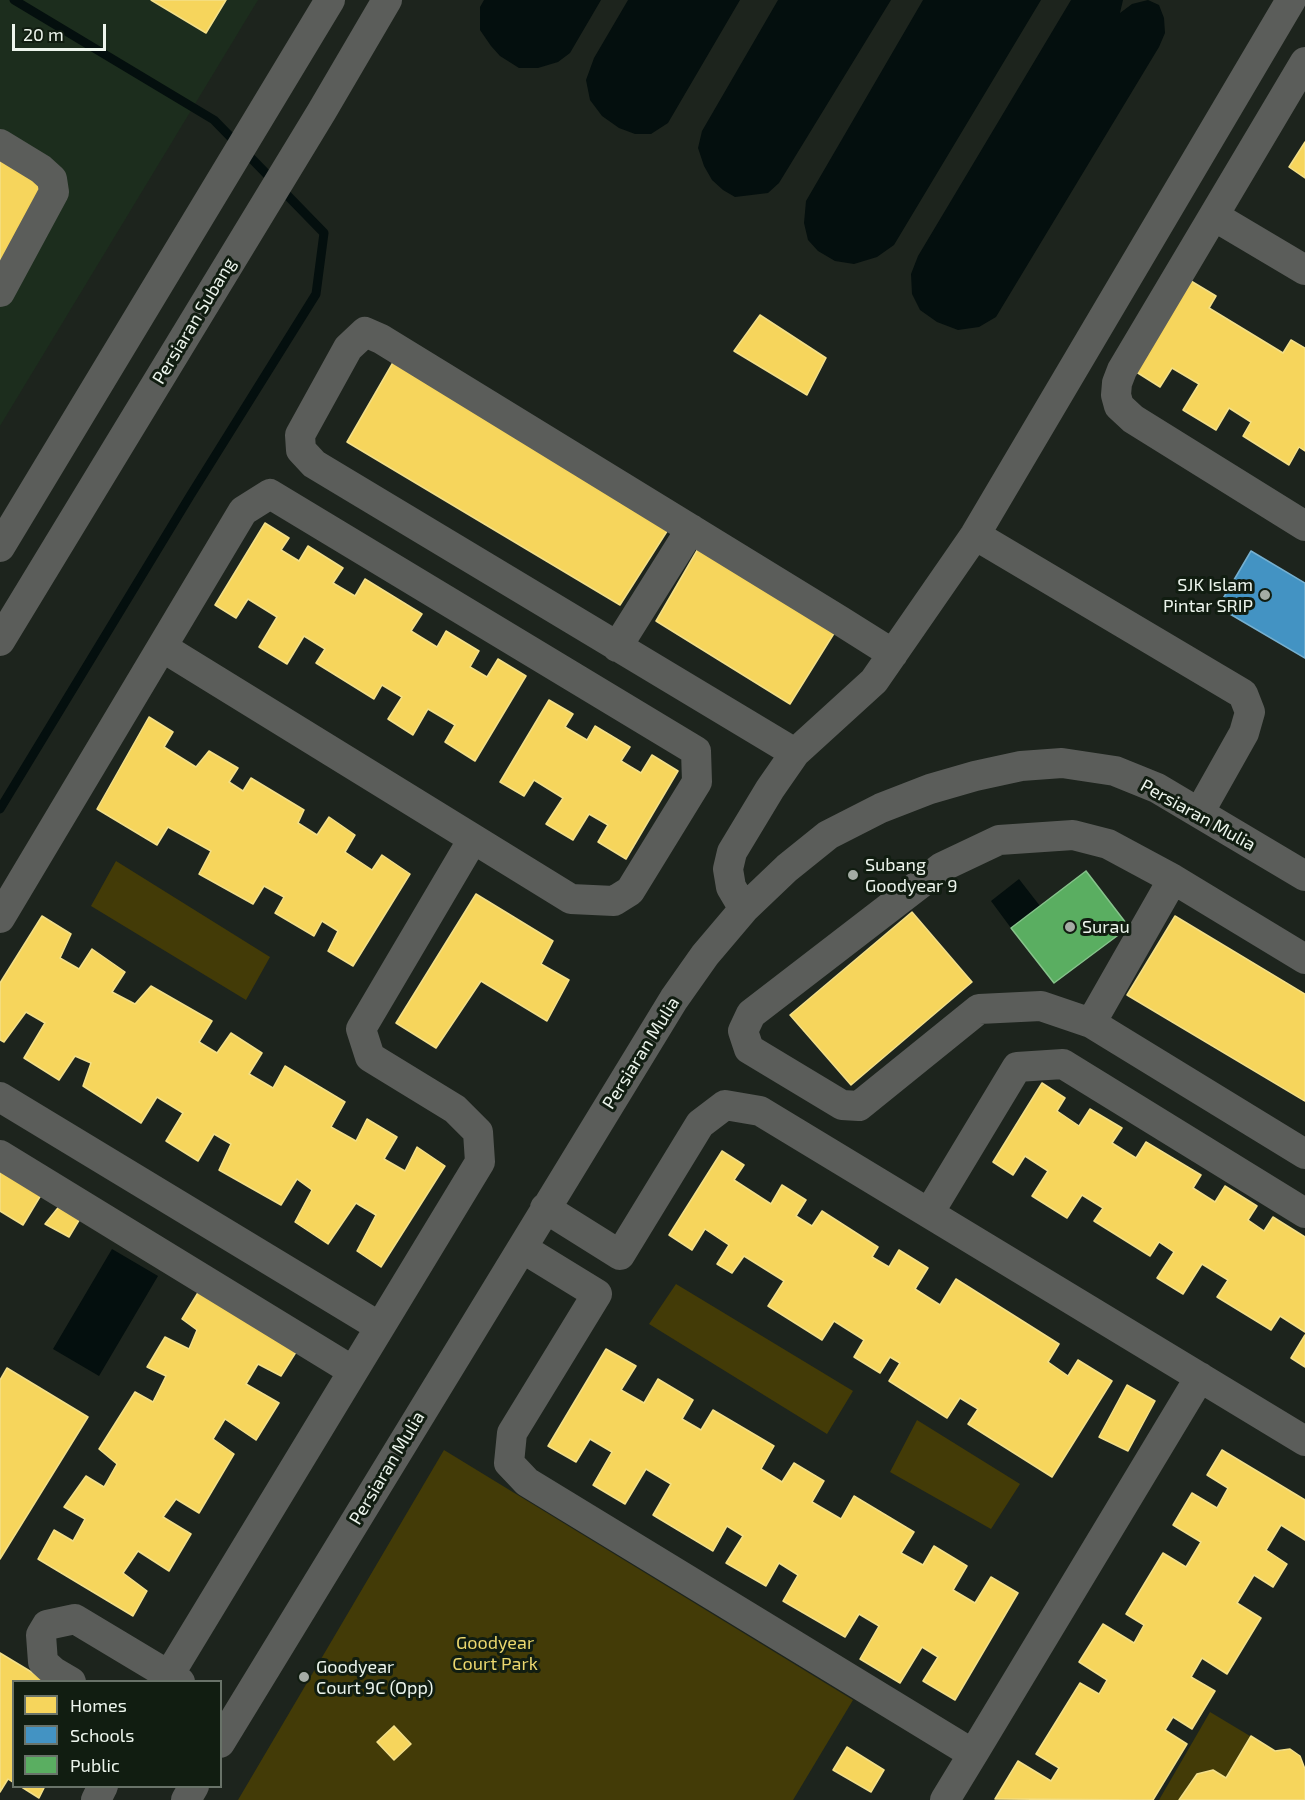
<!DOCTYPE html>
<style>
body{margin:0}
#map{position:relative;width:1305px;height:1800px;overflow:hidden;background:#1d241d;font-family:"Exo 2",sans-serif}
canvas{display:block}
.legend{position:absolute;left:12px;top:1680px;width:210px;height:108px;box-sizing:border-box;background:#111d11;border:2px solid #697369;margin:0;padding:8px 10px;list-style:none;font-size:18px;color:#edf5ed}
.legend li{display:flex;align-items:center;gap:12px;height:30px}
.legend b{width:30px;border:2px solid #697369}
.scale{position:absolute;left:12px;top:24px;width:94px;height:27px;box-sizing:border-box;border:3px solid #edf5ed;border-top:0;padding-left:8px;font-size:18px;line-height:21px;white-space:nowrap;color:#edf5ed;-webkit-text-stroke:4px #111d11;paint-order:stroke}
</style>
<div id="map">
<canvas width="1305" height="1800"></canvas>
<ul class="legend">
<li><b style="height:16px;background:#f6d55c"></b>Homes</li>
<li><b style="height:16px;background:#4393c3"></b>Schools</li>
<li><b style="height:16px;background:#5aae61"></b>Public</li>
</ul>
<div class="scale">20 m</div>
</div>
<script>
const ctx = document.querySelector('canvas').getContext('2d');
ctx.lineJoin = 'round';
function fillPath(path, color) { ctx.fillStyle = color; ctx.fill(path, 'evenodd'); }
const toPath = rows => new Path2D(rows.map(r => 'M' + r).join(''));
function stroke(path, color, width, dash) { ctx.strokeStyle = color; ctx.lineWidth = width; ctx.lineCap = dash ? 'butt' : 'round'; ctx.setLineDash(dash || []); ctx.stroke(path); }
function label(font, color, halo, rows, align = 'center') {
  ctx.font = font + ' "Exo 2",sans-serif'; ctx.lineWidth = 6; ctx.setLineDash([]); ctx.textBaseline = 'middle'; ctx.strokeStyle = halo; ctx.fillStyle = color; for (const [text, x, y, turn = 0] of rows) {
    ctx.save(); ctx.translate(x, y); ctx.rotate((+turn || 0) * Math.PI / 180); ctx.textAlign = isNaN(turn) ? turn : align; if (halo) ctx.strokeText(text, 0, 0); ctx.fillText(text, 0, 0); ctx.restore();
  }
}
fillPath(toPath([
 [0,0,258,0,0,426]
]), '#1c2d1d');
fillPath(toPath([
 [116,861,270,957,246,1000,91,906],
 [676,1284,853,1391,827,1434,649,1324],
 [917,1420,1020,1484,991,1529,890,1472],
 [444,1450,853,1700,793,1800,238,1800],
 [1210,1712,1305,1769,1305,1800,1159,1800]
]), '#433b07');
fillPath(toPath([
 [484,0,601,0,570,53,558,62,538,68,519,68,500,56,491,46,480,30,480,7],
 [628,0,740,0,668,123,651,134,635,134,619,128,602,116,590,100,586,80,594,58],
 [778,0,891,0,779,183,768,193,735,197,723,190,712,180,704,166,698,148,702,131],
 [923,0,1041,0,894,245,877,257,854,264,835,261,818,251,808,240,804,223,806,201],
 [1071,0,1123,0,1120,13,1132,4,1148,0,1159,5,1164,18,1165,33,1159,47,996,317,979,327,958,330,937,322,920,310,912,294,911,274,918,256],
 [1019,879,1040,906,1011,928,991,901],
 [112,1249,158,1276,99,1376,53,1349]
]), '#040f0e');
const homes = toPath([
 [151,0,226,0,206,33,151,0],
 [1305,142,1305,178,1289,167,1305,142],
 [0,152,50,182,0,264,0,152],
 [1186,278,1216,296,1209,308,1283,353,1291,340,1305,348,1305,451,1299,447,1289,465,1243,436,1251,422,1229,408,1216,430,1183,410,1199,384,1172,368,1160,387,1130,368,1186,278],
 [760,315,826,358,807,395,734,351,760,315],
 [395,359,671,525,620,605,347,442,395,359],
 [265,523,289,538,281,550,299,561,308,546,343,568,333,583,355,596,365,579,422,614,411,631,437,647,446,631,479,651,470,667,487,677,498,659,526,676,475,761,445,742,455,725,428,709,413,735,388,719,402,697,382,685,374,699,316,663,325,649,304,636,287,664,259,647,277,617,248,599,236,618,215,605,265,523],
 [702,542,838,627,790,704,656,621,702,542],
 [549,700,573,714,565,727,587,740,595,726,630,747,621,761,641,773,652,755,678,771,626,859,598,842,608,825,589,814,573,840,546,824,563,798,534,780,524,796,500,782,549,700],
 [149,717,173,732,164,747,196,767,209,751,238,768,229,782,243,791,251,778,304,810,298,823,317,835,329,817,355,835,345,852,372,870,382,855,410,874,353,966,328,951,338,931,322,921,314,936,275,913,284,897,264,886,253,904,199,874,211,851,168,827,157,845,97,809,149,717],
 [476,894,553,941,541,964,569,980,547,1021,481,981,436,1048,396,1023,476,894],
 [912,912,972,982,851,1085,790,1015,912,912],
 [42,916,71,934,60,958,79,969,92,949,125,972,112,992,135,1004,151,986,212,1021,199,1042,217,1053,231,1033,262,1053,249,1074,273,1088,285,1066,345,1102,331,1127,356,1141,367,1119,397,1137,384,1159,405,1171,417,1147,445,1166,381,1267,357,1251,376,1215,356,1203,328,1244,295,1222,312,1190,297,1179,281,1205,219,1170,231,1144,214,1134,198,1161,166,1141,183,1113,157,1097,141,1123,83,1086,91,1063,75,1056,59,1080,24,1058,45,1023,26,1012,4,1042,0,1040,0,983,42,916],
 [1175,916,1305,994,1305,1101,1127,995,1175,916],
 [1042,1083,1065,1098,1057,1111,1079,1126,1090,1109,1122,1128,1112,1143,1136,1158,1146,1142,1201,1175,1193,1188,1215,1202,1225,1186,1257,1206,1248,1220,1264,1231,1273,1217,1305,1237,1305,1332,1280,1316,1271,1330,1217,1297,1228,1280,1202,1264,1183,1294,1157,1278,1174,1252,1159,1242,1150,1256,1094,1221,1103,1208,1082,1195,1067,1218,1032,1196,1048,1171,1025,1156,1013,1175,993,1162,1042,1083],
 [722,1151,744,1165,734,1180,771,1204,782,1185,806,1200,796,1216,812,1226,822,1211,878,1247,872,1257,889,1267,899,1250,928,1268,915,1289,940,1305,956,1279,1059,1344,1048,1362,1068,1376,1078,1360,1112,1381,1052,1477,968,1424,978,1409,960,1398,947,1418,889,1381,900,1363,890,1357,880,1373,854,1357,864,1340,834,1321,822,1340,768,1306,784,1281,744,1256,732,1273,717,1264,729,1245,705,1229,692,1250,669,1235,722,1151],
 [0,1170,41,1195,23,1225,0,1211,0,1170],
 [61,1204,81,1217,69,1237,45,1224,61,1204],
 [199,1291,296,1352,281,1376,258,1364,246,1384,279,1403,256,1440,225,1419,213,1439,234,1454,199,1513,176,1499,163,1517,191,1534,169,1571,138,1551,123,1573,147,1591,133,1616,38,1559,54,1530,73,1541,85,1519,64,1507,86,1476,104,1487,117,1464,99,1449,135,1392,153,1402,166,1376,147,1367,165,1337,189,1349,197,1330,182,1319,199,1291],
 [1305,1335,1305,1367,1291,1358,1305,1335],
 [606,1349,636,1366,621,1390,644,1403,658,1379,693,1400,682,1419,701,1430,713,1410,774,1446,761,1469,782,1482,794,1463,824,1481,812,1502,841,1519,854,1496,914,1532,901,1553,923,1565,934,1546,967,1566,953,1590,975,1603,991,1577,1018,1593,955,1700,923,1681,938,1657,922,1647,900,1683,860,1659,879,1626,859,1614,845,1637,783,1601,798,1575,779,1563,766,1586,726,1563,743,1536,727,1526,713,1551,653,1515,671,1484,646,1469,625,1504,593,1485,612,1452,590,1439,576,1462,548,1446,606,1349],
 [7,1368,88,1417,0,1559,0,1380,7,1368],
 [1127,1385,1155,1401,1128,1451,1099,1437,1127,1385],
 [1222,1450,1305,1500,1305,1540,1281,1525,1266,1550,1287,1564,1273,1587,1254,1575,1237,1603,1261,1618,1227,1674,1202,1658,1191,1677,1215,1691,1192,1729,1173,1717,1165,1730,1187,1744,1153,1800,995,1799,1018,1761,1051,1781,1059,1768,1036,1754,1080,1683,1099,1694,1107,1680,1079,1662,1103,1624,1134,1643,1144,1625,1126,1614,1163,1553,1186,1567,1201,1542,1173,1525,1192,1493,1217,1508,1228,1488,1207,1475,1222,1450],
 [0,1653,48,1682,14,1682,14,1783,8,1779,0,1792,0,1653],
 [394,1726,411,1744,394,1760,377,1742,394,1726],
 [1251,1736,1275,1751,1290,1749,1300,1756,1305,1769,1305,1800,1179,1800,1197,1774,1213,1770,1226,1778,1251,1736],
 [847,1747,884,1770,871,1792,833,1770,847,1747],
 [20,1786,45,1786,39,1798,20,1786]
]);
fillPath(homes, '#f6d55c');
stroke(homes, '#f3df88', 1.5);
const schools = toPath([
 [1251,551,1305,583,1305,658,1218,607,1251,551]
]);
fillPath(schools, '#4393c3');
stroke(schools, '#76b0d0', 1.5);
const public = toPath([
 [1086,871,1129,927,1054,983,1011,928,1086,871]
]);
fillPath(public, '#5aae61');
stroke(public, '#86c38b', 1.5);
stroke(toPath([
 [0,809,190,496,316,294,324,233,214,120,14,0]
]), '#040f0e', 9);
stroke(toPath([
 [1305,62,1122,370,1117,383,1116,395,1119,406,1133,419,1305,526],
 [0,144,41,169,52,179,54,192,0,292],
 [1214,216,1305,270],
 [975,535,1243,694,1250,712,1244,733,1199,813],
 [0,547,330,0],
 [0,641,322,111,387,0],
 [617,647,691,529],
 [795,753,314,464,301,450,300,435,348,348,365,332,381,339,839,620,893,654],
 [744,909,731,887,728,869,732,852,770,789,795,753,874,681,975,535,1291,0],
 [0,918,243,511,270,494,696,751,697,782,630,891,614,901,571,899,162,647],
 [1305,959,1173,879,1108,844,1073,835,999,840,942,867,751,1014,743,1031,749,1049,842,1105,859,1106,979,1009,1041,1006,1091,1023,1305,1154],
 [1091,1023,1173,879],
 [0,1097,380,1327],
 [0,1155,353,1371],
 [545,1208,620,1255,700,1124,725,1105,760,1111,1305,1441],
 [929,1213,1017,1067,1063,1064,1305,1213],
 [522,1248,597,1294,512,1433,509,1463,527,1482,973,1754,945,1800],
 [169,1675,480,1162,478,1132,455,1109,370,1057,361,1029,473,839],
 [71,1682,54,1672,43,1662,41,1635,47,1625,75,1619,180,1682],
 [220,1743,674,999,705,955,744,909,787,868,828,835,881,808,930,789,975,776,1021,766,1062,763,1115,771,1157,788,1305,876],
 [973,1754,1200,1377],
 [96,1800,103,1786],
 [186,1800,194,1786]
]), '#5b5d5a', 30);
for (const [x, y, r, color] of [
 [1265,595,6,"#a4aca4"],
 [853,875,6,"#a4aca4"],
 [1070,927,6,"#a4aca4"],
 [304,1677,6,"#a4aca4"]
]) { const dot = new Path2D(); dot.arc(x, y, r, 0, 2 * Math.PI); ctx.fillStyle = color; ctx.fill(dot); stroke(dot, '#111d11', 2); }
label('18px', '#edf5ed', '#111d11', [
 ["Persiaran Subang",194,321,-59],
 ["Persiaran Mulia",1198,815,29],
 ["Persiaran Mulia",641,1053,-58],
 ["Persiaran Mulia",387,1468,-59]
]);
label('18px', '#edf5ed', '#111d11', [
 ["SJK Islam",1253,585,"right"],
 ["Pintar SRIP",1253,606,"right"],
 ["Subang",865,865],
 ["Goodyear 9",865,886],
 ["Surau",1082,927],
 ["Goodyear",316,1667],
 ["Court 9C (Opp)",316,1688]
], 'left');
label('18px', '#ebd76e', '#111d11', [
 ["Goodyear",495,1643],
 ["Court Park",495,1664]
]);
</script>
